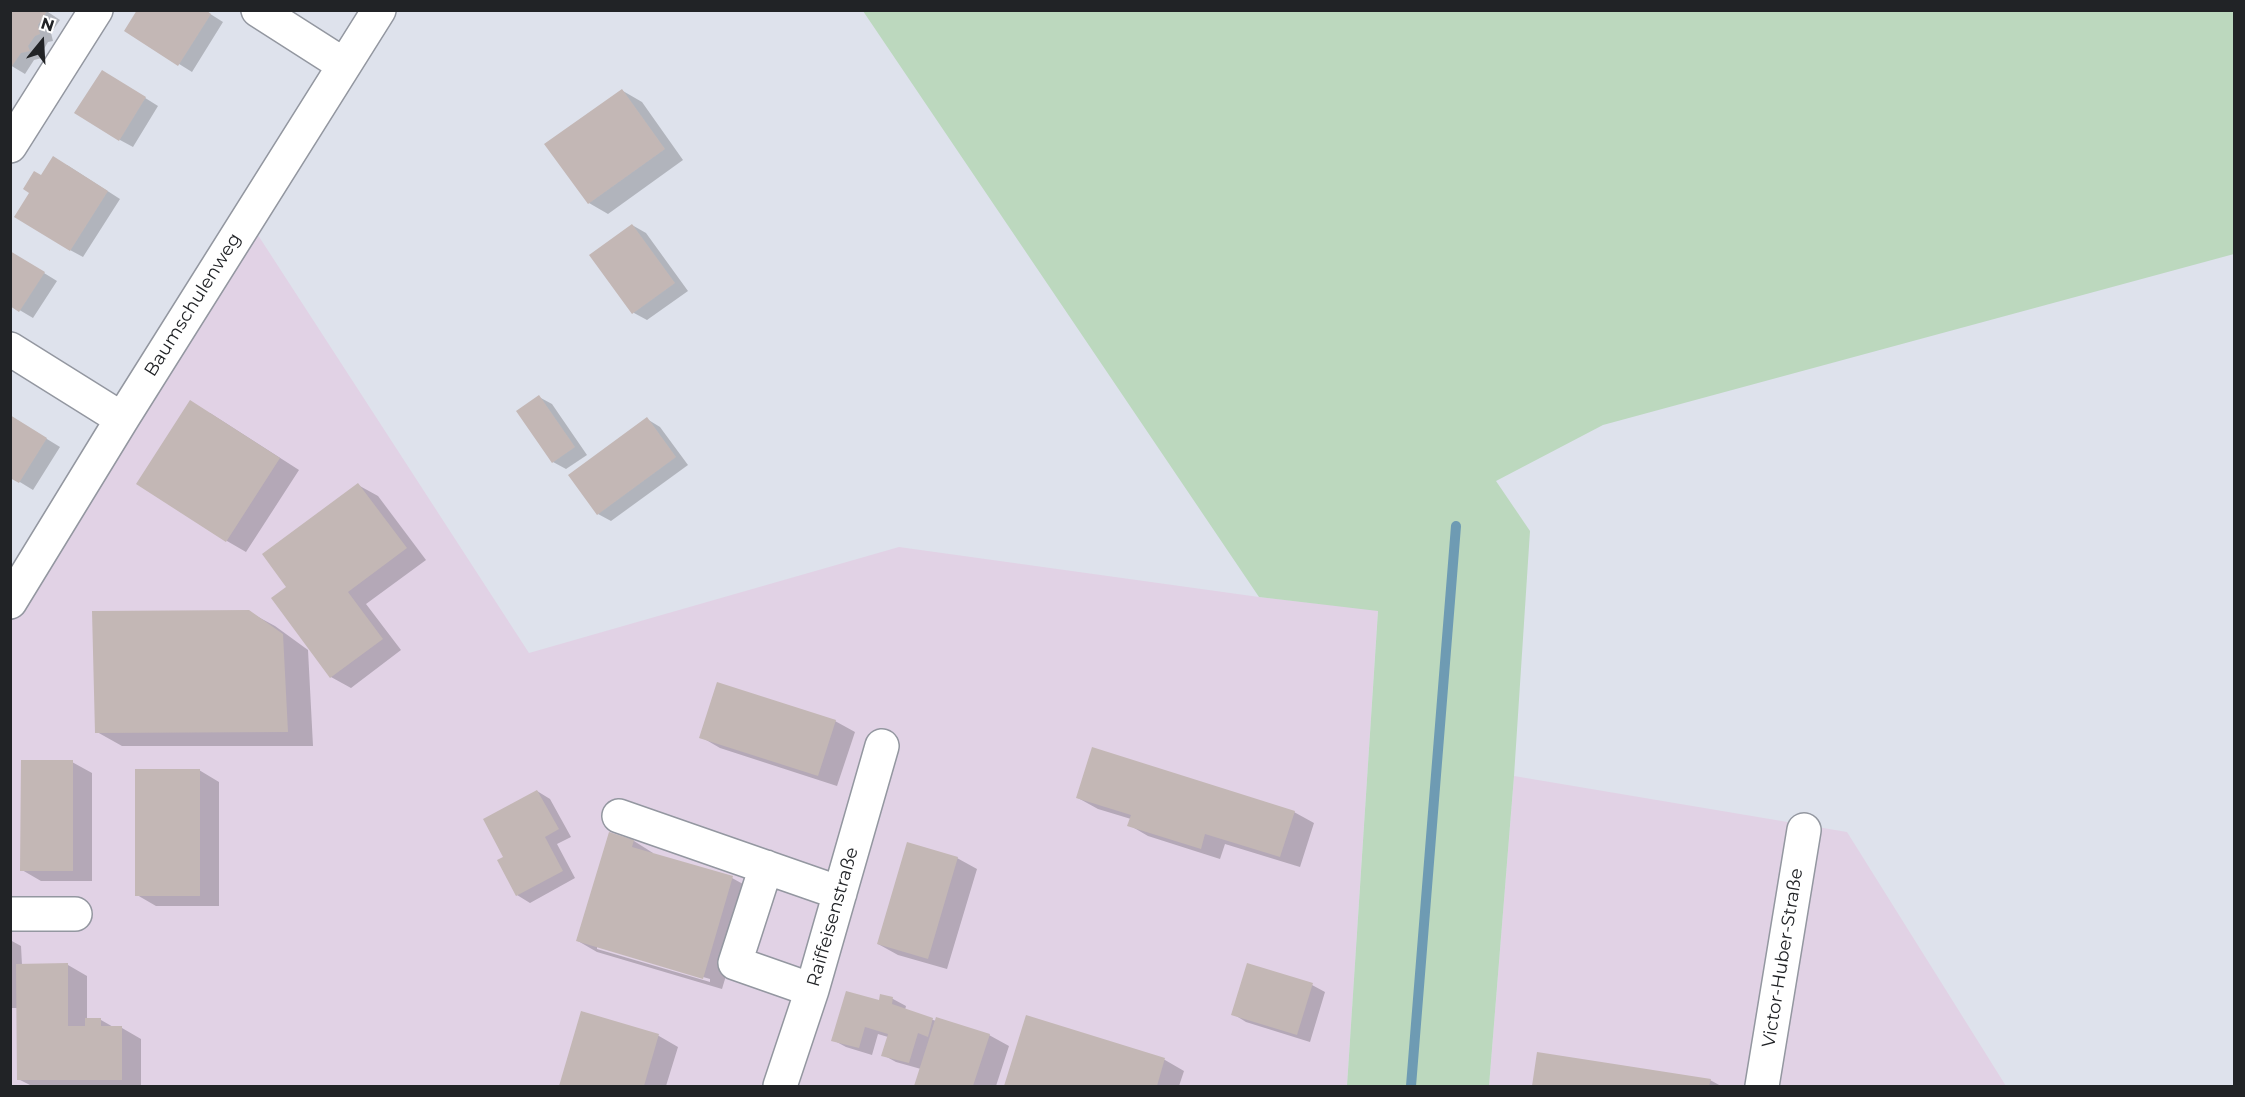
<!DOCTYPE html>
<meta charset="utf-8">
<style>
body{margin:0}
#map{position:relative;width:2245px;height:1097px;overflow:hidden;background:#dee2ec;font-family:Montserrat,sans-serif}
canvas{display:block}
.frame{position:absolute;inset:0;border:12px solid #212326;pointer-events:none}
.north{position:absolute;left:12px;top:12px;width:60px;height:60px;-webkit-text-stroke:4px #fff;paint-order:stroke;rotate:18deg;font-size:16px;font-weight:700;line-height:24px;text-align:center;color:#212326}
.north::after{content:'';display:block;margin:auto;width:21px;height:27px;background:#212326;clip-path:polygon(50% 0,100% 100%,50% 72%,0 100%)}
</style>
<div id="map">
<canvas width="2245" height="1097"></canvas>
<div class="frame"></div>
<div class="north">N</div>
</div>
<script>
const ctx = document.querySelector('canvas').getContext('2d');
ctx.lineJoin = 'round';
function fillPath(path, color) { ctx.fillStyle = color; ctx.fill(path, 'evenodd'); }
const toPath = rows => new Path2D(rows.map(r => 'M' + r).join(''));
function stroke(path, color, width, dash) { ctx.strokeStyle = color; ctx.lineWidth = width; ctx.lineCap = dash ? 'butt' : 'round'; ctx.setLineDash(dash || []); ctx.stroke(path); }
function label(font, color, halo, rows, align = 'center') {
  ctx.font = font + ' Montserrat,sans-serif'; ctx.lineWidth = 4.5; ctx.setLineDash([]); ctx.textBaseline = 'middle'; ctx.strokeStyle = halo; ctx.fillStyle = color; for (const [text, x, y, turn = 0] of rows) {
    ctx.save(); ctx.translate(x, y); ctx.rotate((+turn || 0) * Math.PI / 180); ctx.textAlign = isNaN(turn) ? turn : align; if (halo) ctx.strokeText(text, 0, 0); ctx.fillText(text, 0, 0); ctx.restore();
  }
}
fillPath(toPath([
 [256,232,529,653,899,547,1259,597,1378,610,1347,1086,11,1086,10,618],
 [1514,776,1847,832,2006,1086,1489,1086]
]), '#e1d2e5');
fillPath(toPath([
 [863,11,2234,11,2234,254,1603,425,1496,481,1530,531,1514,776,1489,1086,1347,1086,1378,611,1259,597]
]), '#bcd8be');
fillPath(toPath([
 [45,10,60,20,51,33,53,41,48,42,41,54,42,58,34,60,25,74,10,65],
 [204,10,223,22,192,72,126,31],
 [115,79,158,106,133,147,120,140],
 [623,91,642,102,683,160,608,214,589,203],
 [67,165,120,199,83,257,70,250,41,177],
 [632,225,646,233,688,291,647,320,634,313],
 [10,252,57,281,33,318,11,305],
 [539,397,552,404,587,455,566,469,553,462],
 [210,413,299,470,246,552,227,541],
 [647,419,660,427,688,465,611,521,598,514],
 [21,423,60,447,33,490,10,476],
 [358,485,378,496,426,560,366,604,401,650,351,688,331,677,288,587],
 [249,612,275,626,308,650,313,746,122,746,97,732],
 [835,721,855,732,837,786,720,748,701,737],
 [72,762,92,773,92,881,41,881,22,870],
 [199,770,219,782,219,906,156,906,137,895],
 [537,791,550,799,571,837,557,844,575,878,530,903,517,895,505,857],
 [1078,798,1294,812,1314,823,1300,867,1225,844,1220,859,1148,836,1129,825,1131,819,1098,809],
 [610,834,634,841,653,853,653,854,732,878,752,889,722,989,597,952,578,941],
 [597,946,710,979,710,982,597,949],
 [957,858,977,869,947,969,898,955,878,944],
 [10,940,21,946,22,965,68,965,87,976,87,1020,101,1020,115,1028,122,1028,141,1039,141,1086,32,1086,18,1079,18,1008,10,1008],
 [1312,985,1325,992,1310,1042,1246,1022,1233,1014],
 [881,996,893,999,906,1006,905,1010,936,1021,989,1035,1009,1046,996,1086,915,1086,921,1069,896,1062,883,1055,888,1037,878,1034,872,1055,846,1047,833,1040,880,1002],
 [582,1012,659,1036,678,1047,666,1086,560,1086],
 [1027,1017,1165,1060,1184,1071,1179,1086,1006,1086],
 [1538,1054,1710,1080,1721,1086,1534,1086]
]), '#0003');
stroke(toPath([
 [1411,1086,1456,526]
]), '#6e9bb3', 10);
fillPath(toPath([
 [10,10,48,10,38,25,40,34,35,36,28,46,30,51,21,53,10,69],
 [137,10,206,10,211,14,178,66,124,31],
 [102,70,146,97,119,141,74,113],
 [622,89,665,149,588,204,544,144],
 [53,156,108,191,70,251,14,217,29,193,23,189,34,171,41,175],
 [632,224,675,283,632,314,589,255],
 [10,251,45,272,19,312,10,306],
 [539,395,575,447,552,463,516,411],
 [190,400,280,458,226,542,136,484],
 [10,415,47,438,19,483,10,478],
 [647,417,676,457,597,515,568,475],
 [358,483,407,548,348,592,383,639,330,678,271,598,286,587,262,554],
 [249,610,283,634,288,732,95,733,92,611],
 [717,682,836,720,818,776,699,738],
 [1092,747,1295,811,1280,857,1205,834,1201,849,1127,826,1131,815,1076,798],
 [21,760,73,760,73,871,20,871],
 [135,769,200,769,200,896,135,896],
 [537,790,559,829,545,837,563,871,516,896,497,860,503,857,483,819],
 [609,832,634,840,632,847,733,876,703,979,576,941],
 [907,842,958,857,928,959,877,944],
 [68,963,68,1026,85,1026,85,1018,101,1018,101,1026,122,1026,122,1080,17,1080,16,964],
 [1247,963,1313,983,1297,1035,1231,1015],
 [846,991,879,1000,880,994,893,997,892,1004,933,1018,928,1037,918,1033,909,1063,881,1056,888,1034,865,1027,859,1048,831,1041],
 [581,1011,659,1034,644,1086,559,1086],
 [1026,1015,1165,1058,1157,1086,1004,1086],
 [936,1017,990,1034,973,1086,914,1086],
 [1537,1052,1711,1079,1709,1086,1532,1086]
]), '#c3b7b5');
const minor = toPath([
 [258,10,344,65],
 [10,146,96,10],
 [10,349,122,419],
 [10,602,122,419,379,10],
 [619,816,840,893],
 [766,867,735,963,812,990],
 [10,914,75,914],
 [780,1086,812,990,882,746],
 [1762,1086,1804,830]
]);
stroke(minor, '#9397a0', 36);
stroke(minor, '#fff', 33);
label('18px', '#212326', '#fff', [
 ["Baumschulenweg",193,305,-58],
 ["Raiffeisenstraße",833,917,-74],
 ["Victor-Huber-Straße",1783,958,-81]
]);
</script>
